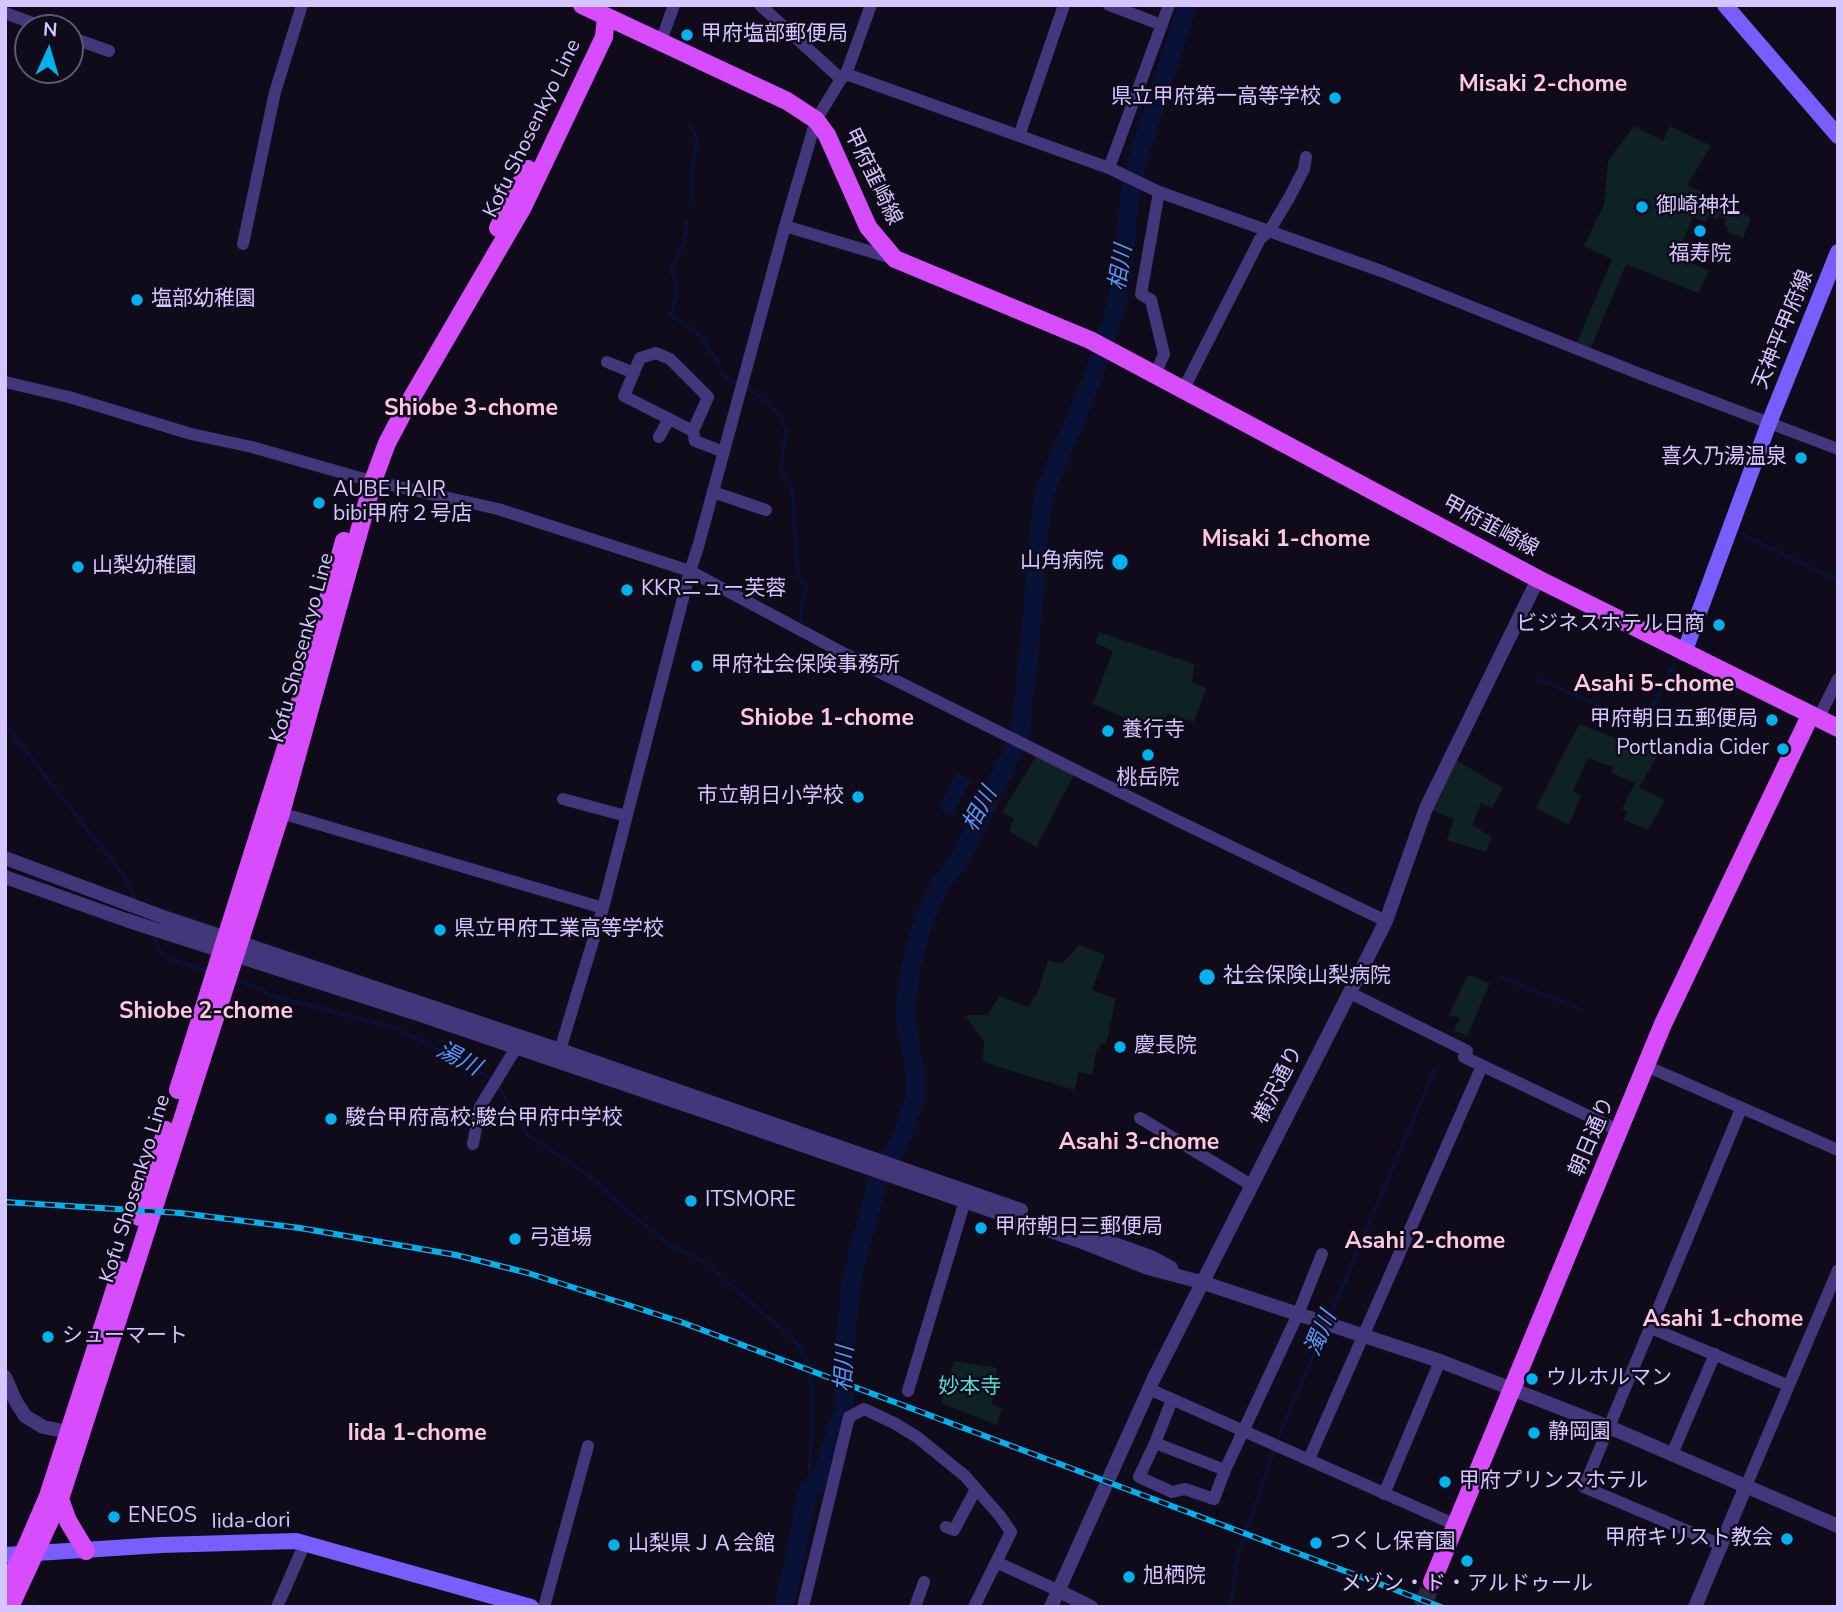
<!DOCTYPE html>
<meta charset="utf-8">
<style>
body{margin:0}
#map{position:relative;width:1843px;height:1612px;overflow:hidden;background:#100b1b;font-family:"Nunito Sans",sans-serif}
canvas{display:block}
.frame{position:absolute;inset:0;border:7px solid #d5c6ff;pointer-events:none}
.north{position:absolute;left:14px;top:14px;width:70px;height:70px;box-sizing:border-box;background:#100b1b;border:2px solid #5f5676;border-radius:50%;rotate:4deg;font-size:19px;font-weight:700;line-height:28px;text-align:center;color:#d5c6ff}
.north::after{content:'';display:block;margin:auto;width:24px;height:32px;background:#02b2ef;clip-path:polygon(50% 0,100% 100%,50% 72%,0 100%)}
</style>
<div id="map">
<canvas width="1843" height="1612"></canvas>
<div class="frame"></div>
<div class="north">N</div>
</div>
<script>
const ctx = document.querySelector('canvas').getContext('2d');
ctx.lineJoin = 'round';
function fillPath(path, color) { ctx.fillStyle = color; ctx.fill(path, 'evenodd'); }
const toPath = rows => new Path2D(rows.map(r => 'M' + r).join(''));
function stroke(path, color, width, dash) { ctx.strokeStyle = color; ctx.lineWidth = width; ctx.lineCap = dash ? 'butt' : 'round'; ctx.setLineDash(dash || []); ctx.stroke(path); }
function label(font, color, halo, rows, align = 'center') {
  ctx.font = font + ' "Nunito Sans","Noto Sans JP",sans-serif'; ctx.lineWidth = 5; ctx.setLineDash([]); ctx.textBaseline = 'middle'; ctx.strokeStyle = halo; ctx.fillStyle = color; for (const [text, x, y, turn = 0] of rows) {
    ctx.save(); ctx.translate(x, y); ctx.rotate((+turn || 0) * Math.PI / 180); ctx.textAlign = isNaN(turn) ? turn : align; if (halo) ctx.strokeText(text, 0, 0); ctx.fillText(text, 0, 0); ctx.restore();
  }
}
fillPath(toPath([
 [1634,126,1663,141,1670,126,1711,146,1687,185,1751,218,1743,238,1726,231,1728,227,1724,224,1726,219,1719,216,1717,219,1708,216,1705,222,1693,217,1677,256,1709,271,1698,293,1626,264,1589,352,1575,347,1612,259,1584,246,1604,204,1608,161],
 [1099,632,1194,664,1192,683,1206,688,1194,722,1168,713,1160,734,1093,704,1113,651,1095,643],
 [1579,724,1658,754,1639,788,1665,800,1648,830,1624,820,1627,811,1622,809,1635,783,1611,773,1613,767,1588,758,1573,791,1581,795,1569,825,1536,808],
 [1039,752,1077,769,1036,847,1009,831,1014,819,1002,812],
 [1451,757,1503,788,1492,808,1481,803,1472,825,1492,837,1486,852,1447,840,1454,819,1426,808],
 [1079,945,1105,955,1092,990,1116,999,1106,1044,1101,1043,1099,1051,1096,1051,1092,1075,1079,1072,1074,1090,983,1062,984,1042,965,1015,987,1015,1000,996,1028,1007,1038,992,1048,960,1062,964],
 [1468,975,1490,983,1467,1036,1454,1030,1460,1018,1449,1015],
 [954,1361,997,1368,992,1403,1002,1409,997,1425,941,1403]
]), '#0e2225');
fillPath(toPath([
 [956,773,971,780,953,815,938,808]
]), '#081237');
stroke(toPath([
 [689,123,697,138,691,180,693,203],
 [688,220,684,243,671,268,677,290,671,316,687,325,704,339,710,352,719,362,721,374,728,380,737,383],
 [747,386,781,416,786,431,781,470,792,489,798,576,807,587,801,607,801,624],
 [1742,534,1838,581],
 [1538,679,1643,725,1674,663],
 [5,725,124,876,137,903],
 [151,932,161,952,168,959,210,972],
 [1500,977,1582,1010],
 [234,980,262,989,269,995,396,1028,492,1079],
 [497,1085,528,1135,588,1175,633,1216,670,1245,703,1261,793,1339,806,1357,813,1395,809,1488],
 [1329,1318,1435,1069],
 [1277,1441,1326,1325],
 [34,1601,39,1607],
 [1230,1607,1239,1551,1275,1448]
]), '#081237', 3.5);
stroke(toPath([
 [784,1607,809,1488,820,1482,845,1406,843,1370,851,1284,859,1250,878,1180,901,1138,915,1099,916,1076,905,1017,910,970,924,919,942,882,958,862,1019,739,1029,654,1041,513,1046,489,1092,380,1116,306,1121,283,1130,195,1140,151,1188,5]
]), '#081237', 19);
stroke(toPath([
 [1422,1607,1432,1582]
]), '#2e273d', 18, [18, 9]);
stroke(toPath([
 [760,5,841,79],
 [1109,5,1162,25],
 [5,13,46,28],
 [70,37,109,51],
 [661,41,674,5],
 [846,74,1109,168,1159,192,1384,272,1640,374,1838,449],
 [1019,136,1064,5],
 [1109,168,1169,5],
 [785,226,895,259],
 [243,244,275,92,302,5],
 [607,362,634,373],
 [1155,375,1164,354,1151,300,1141,294,1159,192],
 [5,382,69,397,191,434,252,447,364,479,498,509,690,571,877,671,1172,818,1386,921],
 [1183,390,1260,239,1270,230,1289,198,1304,169,1306,157],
 [693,431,708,397,670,359,656,353,640,358,624,396,693,431,695,441,724,452],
 [659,437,669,419],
 [713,492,766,510],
 [1818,719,1838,679],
 [563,799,626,816],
 [274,811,603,908],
 [1350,993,1467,1051,1464,1057,1620,1131],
 [560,1050,603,908,690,571,698,547,785,226,816,120,841,79,846,74,871,5],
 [1646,1066,1838,1150],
 [1140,1118,1251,1185],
 [473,1144,480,1107,516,1048],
 [1651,1328,1787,1385],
 [1149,1389,1456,1525],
 [908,1391,967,1194],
 [1172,1400,1155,1443,1225,1470],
 [1155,1443,1139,1477,1172,1492,1185,1489,1214,1499,1225,1470,1298,1314,1322,1254],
 [1672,1454,1715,1354],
 [1309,1459,1482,1066],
 [1746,1486,1838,1270],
 [1384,1494,1440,1361],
 [946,1527,954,1530,976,1489],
 [1721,1545,1584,1487,1741,1109],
 [996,1562,1059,1591],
 [277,1607,305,1543],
 [544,1607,588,1446],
 [803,1607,849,1417,864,1409,894,1423,917,1437,965,1476,1000,1516,1011,1532,974,1607],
 [915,1607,924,1582]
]), '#43367a', 12);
stroke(toPath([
 [5,858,166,918,560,1050,1021,1210],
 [5,877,126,920,418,1014,710,1113,1082,1242,1148,1268,1201,1282,1440,1361,1609,1427,1838,1526],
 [1090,1235,1151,1257,1171,1268],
 [5,1377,15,1400,25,1416,43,1427,69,1432,76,1438],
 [1059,1591,1091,1607],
 [1051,1607,1154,1378,1386,921,1426,808,1538,579],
 [1695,1607,1746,1486]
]), '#43367a', 14);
stroke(toPath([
 [1725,5,1838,136],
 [1684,653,1769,423,1838,252],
 [5,1555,161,1545,296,1541,531,1607]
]), '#7a5dfe', 16);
stroke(toPath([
 [582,5,787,101,816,120,827,135,868,227,895,259,1090,340,1538,579,1838,728],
 [498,228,528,169],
 [178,1090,298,709,344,541],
 [139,1217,166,1130],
 [60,1499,68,1521,86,1551],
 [1432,1582,1663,1024,1810,716],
 [5,1587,23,1554,48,1496,121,1270],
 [10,1607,60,1499,281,813,373,481,387,443,404,411,523,207,604,37,606,17]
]), '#d74dfe', 18);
const rail = toPath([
 [5,1202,180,1213,300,1228,456,1255,528,1273,681,1322,1441,1607]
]);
stroke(rail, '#02b2ef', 6);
stroke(rail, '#100b1b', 3.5, [10]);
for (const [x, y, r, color] of [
 [687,35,7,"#02b2ef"],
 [1335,98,7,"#02b2ef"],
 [1642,207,7,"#02b2ef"],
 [1700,231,7,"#02b2ef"],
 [137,300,7,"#02b2ef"],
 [1801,458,7,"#02b2ef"],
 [319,503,7,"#02b2ef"],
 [1120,562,9,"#02b2ef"],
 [78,567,7,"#02b2ef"],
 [627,590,7,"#02b2ef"],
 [1719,625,7,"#02b2ef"],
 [697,666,7,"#02b2ef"],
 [1772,720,7,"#02b2ef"],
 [1108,731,7,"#02b2ef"],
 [1783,749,7,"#02b2ef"],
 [1148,755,7,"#02b2ef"],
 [858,797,7,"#02b2ef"],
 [440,930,7,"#02b2ef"],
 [1207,977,9,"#02b2ef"],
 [1120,1047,7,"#02b2ef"],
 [331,1119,7,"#02b2ef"],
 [691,1201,7,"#02b2ef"],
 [981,1228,7,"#02b2ef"],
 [515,1239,7,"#02b2ef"],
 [48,1337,7,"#02b2ef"],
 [1532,1379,7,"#02b2ef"],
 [1534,1433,7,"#02b2ef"],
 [1445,1482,7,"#02b2ef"],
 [114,1517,7,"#02b2ef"],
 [1787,1539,7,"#02b2ef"],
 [1316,1543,7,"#02b2ef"],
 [614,1545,7,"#02b2ef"],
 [1467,1561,7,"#02b2ef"],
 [1129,1577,7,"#02b2ef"]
]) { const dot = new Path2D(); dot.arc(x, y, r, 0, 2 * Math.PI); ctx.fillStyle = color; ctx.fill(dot); stroke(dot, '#100b1b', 2.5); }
label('21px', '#d5c6ff', '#100b1b', [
 ["甲府塩部郵便局",701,35],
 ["県立甲府第一高等学校",1321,98,"right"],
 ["御崎神社",1656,207],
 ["福寿院",1700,255,"center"],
 ["塩部幼稚園",151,300],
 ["喜久乃湯温泉",1787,458,"right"],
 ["AUBE HAIR",333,491],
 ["bibi甲府２号店",333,515],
 ["山角病院",1104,562,"right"],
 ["山梨幼稚園",92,567],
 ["KKRニュー芙蓉",641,590],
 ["ビジネスホテル日商",1705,625,"right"],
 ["甲府社会保険事務所",711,666],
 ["甲府朝日五郵便局",1758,720,"right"],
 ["養行寺",1122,731],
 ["Portlandia Cider",1769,749,"right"],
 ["桃岳院",1148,779,"center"],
 ["市立朝日小学校",844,797,"right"],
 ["県立甲府工業高等学校",454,930],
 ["社会保険山梨病院",1223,977],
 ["慶長院",1134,1047],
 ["駿台甲府高校;駿台甲府中学校",345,1119],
 ["ITSMORE",705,1201],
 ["甲府朝日三郵便局",995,1228],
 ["弓道場",529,1239],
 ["シューマート",62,1337],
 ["ウルホルマン",1546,1379],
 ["静岡園",1548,1433],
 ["甲府プリンスホテル",1459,1482],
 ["ENEOS",128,1517],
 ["甲府キリスト教会",1773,1539,"right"],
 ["つくし保育園",1330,1543],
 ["山梨県ＪＡ会館",628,1545],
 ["旭栖院",1143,1577],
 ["メゾン・ド・アルドゥール",1467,1585,"center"]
], 'left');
label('21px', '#d5c6ff', '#100b1b', [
 ["Kofu Shosenkyo Line",533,129,-64],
 ["甲府韮崎線",872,177,64],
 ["天神平甲府線",1784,330,-68],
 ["甲府韮崎線",1490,527,28],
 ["Kofu Shosenkyo Line",303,648,-75],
 ["横沢通り",1279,1085,-63],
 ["朝日通り",1593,1137,-67],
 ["Kofu Shosenkyo Line",136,1189,-73],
 ["Iida-dori",251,1522,-1]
]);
label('21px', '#53ddd0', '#100b1b', [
 ["妙本寺",970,1388]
]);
label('bold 23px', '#ffc8e2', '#100b1b', [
 ["Misaki 2-chome",1543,85],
 ["Shiobe 3-chome",471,409],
 ["Misaki 1-chome",1286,540],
 ["Asahi 5-chome",1654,685],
 ["Shiobe 1-chome",827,719],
 ["Shiobe 2-chome",206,1012],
 ["Asahi 3-chome",1139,1143],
 ["Asahi 2-chome",1425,1242],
 ["Asahi 1-chome",1723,1320],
 ["Iida 1-chome",417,1434]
]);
label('italic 23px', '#5495fe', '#100b1b', [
 ["相川",1122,268,-81],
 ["相川",981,810,-62],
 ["湯川",458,1060,27],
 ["濁川",1322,1334,-67],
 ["相川",846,1369,-87]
]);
</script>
